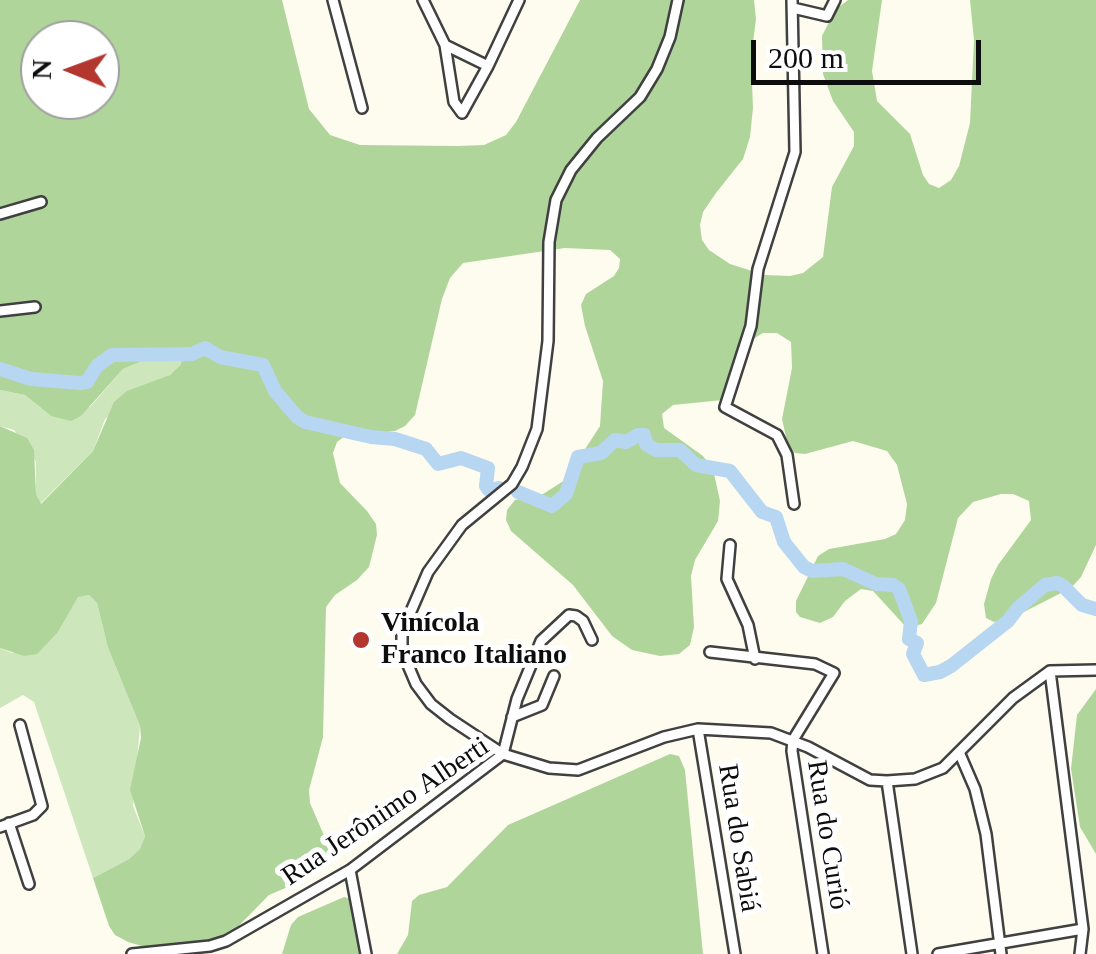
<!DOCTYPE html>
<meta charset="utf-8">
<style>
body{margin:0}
#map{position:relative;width:1096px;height:954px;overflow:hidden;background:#fefcef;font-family:"Times New Roman",serif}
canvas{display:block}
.north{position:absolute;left:20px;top:20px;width:100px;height:100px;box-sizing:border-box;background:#fff;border:2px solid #9e9e9e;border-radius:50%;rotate:271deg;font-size:28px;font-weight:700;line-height:40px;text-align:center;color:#0d0d0d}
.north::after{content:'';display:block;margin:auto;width:35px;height:45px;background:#b3362f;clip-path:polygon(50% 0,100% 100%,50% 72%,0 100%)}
.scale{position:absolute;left:751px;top:40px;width:230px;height:45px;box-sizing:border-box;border:5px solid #0d0d0d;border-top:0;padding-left:12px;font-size:30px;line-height:35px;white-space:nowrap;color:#0d0d0d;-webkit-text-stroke:8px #fff;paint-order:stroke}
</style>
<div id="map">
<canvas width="1096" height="954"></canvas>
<div class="north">N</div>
<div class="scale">200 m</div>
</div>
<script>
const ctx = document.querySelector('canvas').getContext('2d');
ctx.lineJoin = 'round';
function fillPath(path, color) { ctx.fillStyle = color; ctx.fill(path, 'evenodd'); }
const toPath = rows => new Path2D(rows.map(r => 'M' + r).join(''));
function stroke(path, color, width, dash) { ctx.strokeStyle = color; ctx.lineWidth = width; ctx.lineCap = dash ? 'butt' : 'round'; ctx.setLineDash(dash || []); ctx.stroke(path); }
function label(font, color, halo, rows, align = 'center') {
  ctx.font = font + ' "Times New Roman",serif'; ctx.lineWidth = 10; ctx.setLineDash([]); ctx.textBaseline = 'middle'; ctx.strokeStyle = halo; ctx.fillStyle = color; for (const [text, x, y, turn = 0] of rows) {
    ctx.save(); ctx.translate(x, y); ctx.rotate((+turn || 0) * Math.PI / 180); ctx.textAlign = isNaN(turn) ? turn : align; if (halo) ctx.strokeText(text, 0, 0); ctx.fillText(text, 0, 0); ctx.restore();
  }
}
fillPath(toPath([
 [166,351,177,351,182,356,181,364,170,375,155,382,105,419,93,451,40,504,36,494,36,462,14,430,0,426,0,390,25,395,51,416,90,407,123,369],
 [89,595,97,603,108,648,140,726,133,806,145,836,140,849,129,859,93,878,34,702,23,695,0,708,0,648,12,653,58,632,78,596]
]), '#cde6bb');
fillPath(toPath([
 [0,0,282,0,309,109,330,135,360,145,458,146,484,145,506,135,516,122,580,0,754,0,756,19,751,59,753,108,750,137,743,159,716,193,703,212,700,225,702,240,709,250,730,264,765,275,790,276,803,273,823,257,832,187,854,146,854,132,833,101,823,74,822,36,835,10,848,0,882,0,872,71,877,101,910,134,923,175,929,184,939,188,951,180,959,166,970,123,974,40,970,0,1096,0,1096,545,1081,577,1071,588,1010,619,994,622,986,618,984,604,991,579,998,565,1031,520,1029,501,1013,494,1001,494,973,502,958,518,936,603,922,624,907,628,873,591,861,589,845,601,833,617,820,623,800,617,796,612,796,601,818,556,829,549,885,539,896,534,905,520,907,504,897,465,887,451,853,441,805,454,795,453,788,446,782,419,792,368,791,342,777,333,763,333,750,341,733,394,723,400,673,405,662,414,664,428,703,456,713,469,720,501,718,521,695,560,691,576,694,627,690,645,679,654,660,656,632,650,612,636,573,585,511,531,506,520,507,510,515,500,543,494,565,480,600,426,603,381,585,326,581,305,586,294,614,276,619,268,620,259,610,250,565,248,463,263,450,278,442,299,415,415,405,426,395,431,345,436,337,442,333,453,340,483,367,511,376,524,377,535,369,567,357,580,335,595,326,607,323,737,309,790,310,803,329,847,326,866,311,877,269,895,214,951,169,954,128,942,115,935,109,926,93,878,129,859,140,849,145,836,130,790,141,738,140,726,108,648,97,603,89,595,78,597,58,632,37,654,24,656,0,648,0,426,27,438,34,450,36,494,41,504,93,451,114,402,127,391,170,375,181,364,182,356,177,351,166,351,123,369,81,416,71,421,51,416,25,395,0,390],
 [40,40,100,40,100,100,40,100],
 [1096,689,1096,854,1080,827,1071,769,1077,715],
 [670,754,679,756,685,770,703,954,397,954,408,935,412,901,419,895,447,887,508,825],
 [344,897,356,900,367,954,282,954,291,925,298,917]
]), '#b0d59b');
stroke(toPath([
 [0,369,31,379,80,383,87,382,97,366,112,355,192,354,205,348,220,357,263,365,275,391,297,417,305,422,371,437,395,439,426,449,438,464,461,458,488,468,486,486,489,490,499,488],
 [518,492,552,506,566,494,578,457,601,453,615,440,626,442,638,435,644,435,646,444,656,450,680,450,696,465,730,471,762,512,776,517,784,542,804,567,812,571,843,569,876,584,893,585,899,589,911,621,909,639,917,643,913,654,924,675,940,672,951,666,1008,621,1018,608,1045,585,1057,583,1063,586,1082,605,1096,609]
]), '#b7d6f1', 14);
const minor = toPath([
 [333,0,362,108],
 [423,0,445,45,488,66,519,0],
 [678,0,670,37,657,69,640,97,597,138,571,170,556,200,549,242,548,341,537,429,522,467,512,484,462,525,428,572,402,632,402,651,416,684,431,704,450,719,503,754,549,768,578,770,664,737,698,729,771,733,808,747,870,780,887,781,915,779,943,768,1013,698,1050,671,1096,670],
 [792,0,795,152,758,269,751,326,725,407,777,435,787,455,794,504],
 [793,8,827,16,835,0],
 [445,45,454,102,462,113,488,66],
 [0,214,41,202],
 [0,311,35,307],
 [730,545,727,579,748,625,755,659],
 [710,652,815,664,834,673,793,740,792,751,823,954],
 [1050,671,1083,929,1080,954],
 [512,717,542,705,554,676],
 [698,729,735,954],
 [959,752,975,789,986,834,1001,954],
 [503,754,517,699,541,641,569,615,576,616,583,621,592,640],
 [887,781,912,954],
 [9,823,29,884],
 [0,827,33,815,42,806,20,725],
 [350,870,366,954],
 [132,954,210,946,226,941,350,870,503,754],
 [938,954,1083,929]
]);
stroke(minor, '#404040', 14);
stroke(minor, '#fff', 9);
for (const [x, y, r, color] of [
 [361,640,10,"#b3362f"]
]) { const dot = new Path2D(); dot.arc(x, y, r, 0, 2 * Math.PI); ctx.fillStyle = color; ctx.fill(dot); stroke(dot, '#fff', 4); }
label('bold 28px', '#0d0d0d', '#fff', [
 ["Vinícola",381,624],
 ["Franco Italiano",381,656]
], 'left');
label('28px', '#0d0d0d', '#fff', [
 ["Rua Jerônimo Alberti",386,812,-34],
 ["Rua do Curió",827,835,81],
 ["Rua do Sabiá",738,838,81]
]);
</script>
